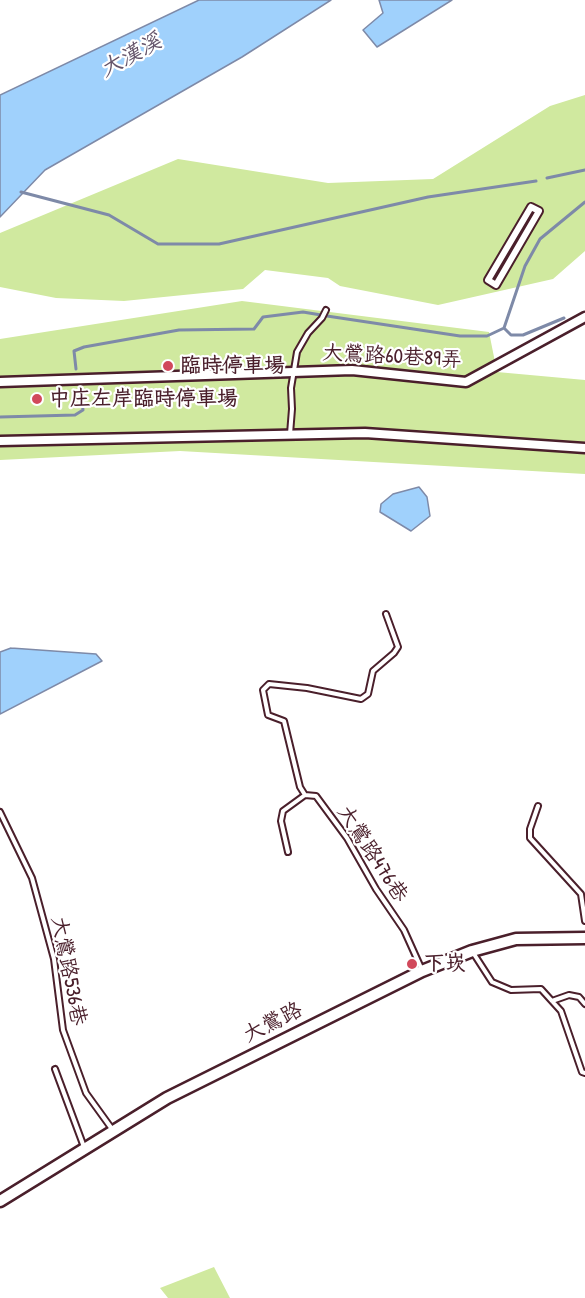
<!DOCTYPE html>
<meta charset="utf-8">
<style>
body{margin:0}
canvas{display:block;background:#fff}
</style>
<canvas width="585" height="1298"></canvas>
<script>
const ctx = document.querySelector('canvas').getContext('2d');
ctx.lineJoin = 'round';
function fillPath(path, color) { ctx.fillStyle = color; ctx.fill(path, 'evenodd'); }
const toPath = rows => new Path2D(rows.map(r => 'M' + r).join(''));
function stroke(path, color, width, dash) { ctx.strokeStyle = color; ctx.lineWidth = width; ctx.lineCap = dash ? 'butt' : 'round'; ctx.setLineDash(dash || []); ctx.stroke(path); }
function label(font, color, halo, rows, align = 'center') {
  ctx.font = font + ' "Patrick Hand","LXGW WenKai TC",sans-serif'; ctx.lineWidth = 4.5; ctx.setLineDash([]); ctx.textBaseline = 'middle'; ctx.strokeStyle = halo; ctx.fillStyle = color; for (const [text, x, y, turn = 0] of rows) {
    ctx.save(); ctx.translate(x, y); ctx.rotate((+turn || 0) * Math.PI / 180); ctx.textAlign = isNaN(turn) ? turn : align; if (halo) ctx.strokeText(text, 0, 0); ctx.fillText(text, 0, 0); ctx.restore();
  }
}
fillPath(toPath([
 [585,95,585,251,553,279,438,305,340,286,328,278,265,270,243,289,124,301,56,298,0,287,0,233,178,159,328,183,433,179,550,106],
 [242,301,489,332,497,372,585,380,585,474,180,451,0,460,0,339],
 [214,1267,230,1298,168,1298,160,1288]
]), '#d0e99f');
const water = toPath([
 [199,0,331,0,242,57,45,170,0,217,0,95,199,0],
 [379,0,452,0,377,47,363,30,383,13,379,0],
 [419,487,427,497,430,516,411,531,380,512,381,504,393,494,419,487],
 [11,648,96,654,102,661,0,714,0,652,11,648]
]);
fillPath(water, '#a0d1fc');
stroke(water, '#7e8aa8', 1.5);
stroke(toPath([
 [547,178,585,170],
 [21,192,109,215,158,244,219,244,428,197,536,181],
 [327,316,460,336,487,336,504,328,525,266,540,239,585,202],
 [504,328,511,335,523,335,564,318],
 [76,369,74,351,84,347,179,330,254,329,263,317,303,312,321,315],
 [0,417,75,415,83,410,80,386]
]), '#7e8aa8', 3);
const service = toPath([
 [290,434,292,409,291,388,297,352,308,333,322,318,326,310],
 [386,614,398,647,394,653,373,671,368,694,361,699,307,688,269,684,263,690,268,715,284,721,300,787,305,795,316,796,347,838,376,889,404,930,422,970],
 [538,806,530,829,530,838,581,894,585,921],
 [0,812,32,878,54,959,63,1030,86,1093,112,1129],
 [288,852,281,821,283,811,305,795],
 [472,951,492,982,511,990,541,989,561,1011,582,1072,585,1073],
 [552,1001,569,995,579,997,585,1004],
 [55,1069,84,1147]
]);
const pedestrian = toPath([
 [531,207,539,211,496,285,488,280,531,207]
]);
const minor = toPath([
 [0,382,352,370,466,382,585,317],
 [0,441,365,433,585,448]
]);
const tertiary = toPath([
 [0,1201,167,1098,422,971,472,951,516,939,585,938]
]);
stroke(service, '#4a1f2b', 8);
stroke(pedestrian, '#4a1f2b', 10);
stroke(minor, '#4a1f2b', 13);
stroke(tertiary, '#4a1f2b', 15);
stroke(service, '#fff', 4);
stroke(pedestrian, '#fff', 6);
stroke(minor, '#fff', 8);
stroke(tertiary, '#fff', 10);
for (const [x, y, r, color] of [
 [168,366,6,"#d1495b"],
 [37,399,6,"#d1495b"],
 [412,964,6,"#d1495b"]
]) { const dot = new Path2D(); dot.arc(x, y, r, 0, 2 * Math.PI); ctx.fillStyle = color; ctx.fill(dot); stroke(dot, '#fff', 2); }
label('21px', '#4a1f2b', '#fff', [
 ["大鶯路60巷89弄",392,357,3],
 ["大鶯路476巷",372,854,57],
 ["大鶯路536巷",68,971,79],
 ["大鶯路",273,1023,-27]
]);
label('bold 21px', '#4a1f2b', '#fff', [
 ["臨時停車場",180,366],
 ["中庄左岸臨時停車場",49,399],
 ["下崁",424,964]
], 'left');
label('italic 22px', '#64546a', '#fff', [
 ["大漢溪",131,56,-29]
]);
</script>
